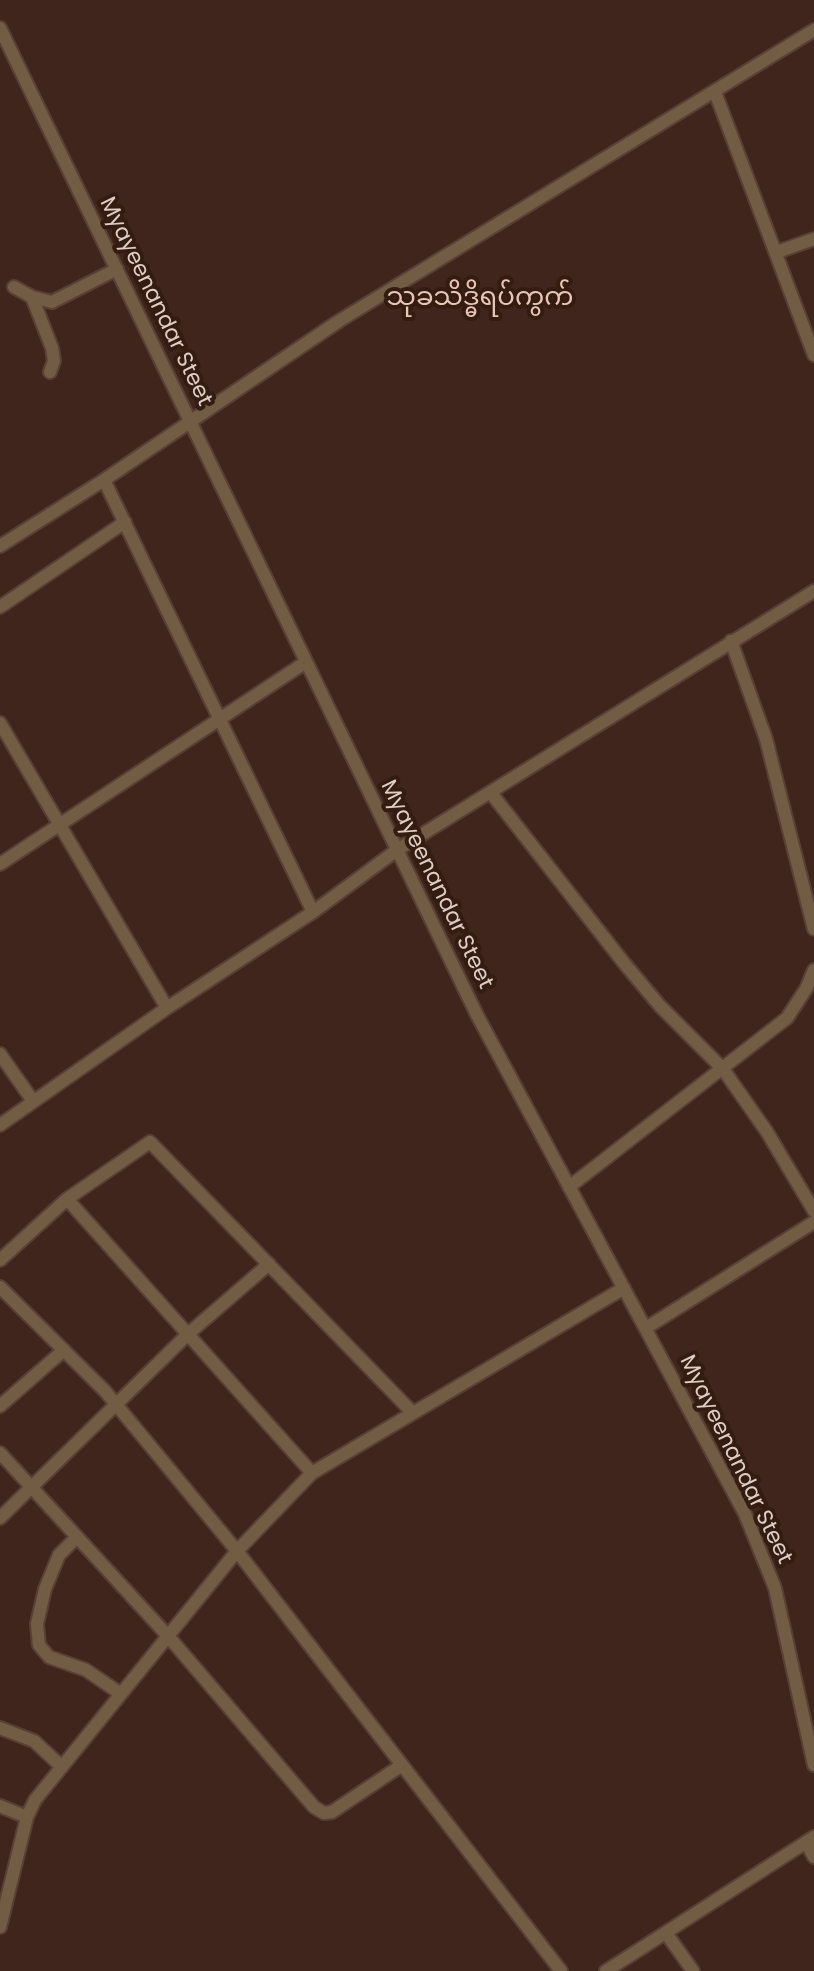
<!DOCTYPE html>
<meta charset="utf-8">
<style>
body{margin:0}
canvas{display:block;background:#3f251b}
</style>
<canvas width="814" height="1971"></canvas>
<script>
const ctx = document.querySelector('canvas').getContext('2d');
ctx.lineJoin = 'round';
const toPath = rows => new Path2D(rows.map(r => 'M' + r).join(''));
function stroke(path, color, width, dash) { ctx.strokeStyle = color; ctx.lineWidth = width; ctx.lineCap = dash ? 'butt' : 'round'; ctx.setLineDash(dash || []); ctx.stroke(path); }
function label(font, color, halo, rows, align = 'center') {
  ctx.font = font + ' Poppins,"Noto Sans Myanmar",sans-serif'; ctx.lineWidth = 8; ctx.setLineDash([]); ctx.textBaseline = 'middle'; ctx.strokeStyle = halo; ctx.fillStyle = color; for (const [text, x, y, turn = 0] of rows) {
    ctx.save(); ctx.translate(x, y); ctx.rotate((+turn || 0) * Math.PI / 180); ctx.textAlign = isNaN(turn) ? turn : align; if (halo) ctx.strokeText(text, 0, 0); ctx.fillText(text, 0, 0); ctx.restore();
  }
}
const minor = toPath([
 [0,28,477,1015,745,1514,775,1588,814,1765],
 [715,92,814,355],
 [777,252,814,239],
 [14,287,32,297,52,302,117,269],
 [32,297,52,348,54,361,50,372],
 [104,480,313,912],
 [0,546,104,480,339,321,814,30],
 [0,607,125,522],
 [731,641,766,739,814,929],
 [0,723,167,1008],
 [491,793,624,963,660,1006,723,1069,767,1132,814,1211],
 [0,864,306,662],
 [0,1054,33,1101],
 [0,1125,167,1008,313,912,397,850,814,591],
 [569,1187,787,1018,806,989,814,970],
 [67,1199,312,1473],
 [0,1260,67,1199,150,1142,413,1413],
 [0,1287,105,1391,237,1551,561,1971],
 [646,1328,814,1222],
 [0,1406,64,1350],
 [0,1453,168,1636,314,1807,324,1813,332,1812,402,1765],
 [0,1518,188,1334,269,1264],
 [77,1537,59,1555,45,1589,37,1624,39,1645,49,1657,86,1670,121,1694],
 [0,1728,34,1741,62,1767],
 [0,1806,27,1817],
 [806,1842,814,1857],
 [0,1927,27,1817,35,1800,237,1551,312,1473,624,1288],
 [666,1933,693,1971],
 [606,1971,814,1837]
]);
stroke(minor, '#594037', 16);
stroke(minor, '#725d44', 12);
label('22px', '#dfcec7', '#341c11', [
 ["Myayeenandar Steet",155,302,64],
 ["Myayeenandar Steet",436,885,64],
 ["Myayeenandar Steet",735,1460,64]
]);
label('26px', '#e7c5b7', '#341c11', [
 ["သုခသိဒ္ဓိရပ်ကွက်",480,298]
]);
</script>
